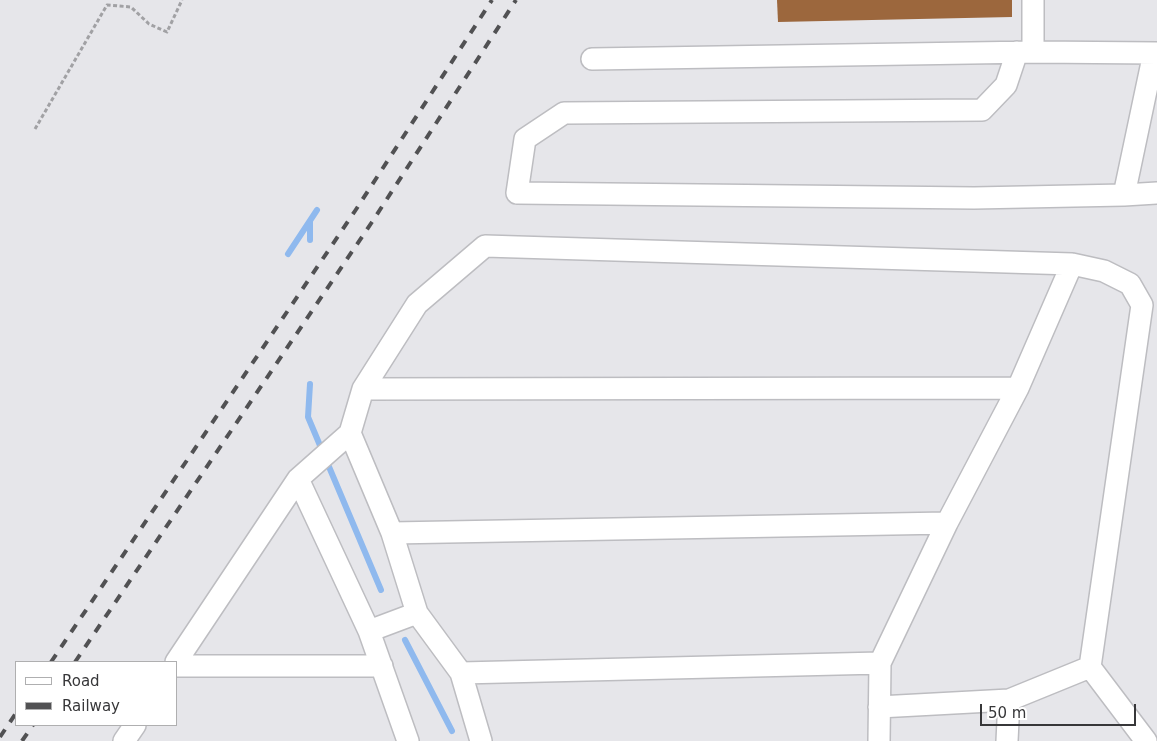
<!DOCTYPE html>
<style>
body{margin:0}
#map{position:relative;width:1157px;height:741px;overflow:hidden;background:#e6e6ea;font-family:"DejaVu Sans",sans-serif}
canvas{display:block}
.legend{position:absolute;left:15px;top:661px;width:162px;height:65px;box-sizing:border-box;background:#fff;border:1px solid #afafb0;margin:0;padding:6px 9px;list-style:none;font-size:15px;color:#373739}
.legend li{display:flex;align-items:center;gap:10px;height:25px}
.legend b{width:25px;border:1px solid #afafb0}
.scale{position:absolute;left:980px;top:704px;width:156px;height:22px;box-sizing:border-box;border:2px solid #373739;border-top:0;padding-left:6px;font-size:15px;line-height:18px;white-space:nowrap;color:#373739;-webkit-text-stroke:4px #fff;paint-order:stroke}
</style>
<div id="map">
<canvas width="1157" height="741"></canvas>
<ul class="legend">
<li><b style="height:6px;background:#fff"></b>Road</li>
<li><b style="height:6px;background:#515153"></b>Railway</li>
</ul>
<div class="scale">50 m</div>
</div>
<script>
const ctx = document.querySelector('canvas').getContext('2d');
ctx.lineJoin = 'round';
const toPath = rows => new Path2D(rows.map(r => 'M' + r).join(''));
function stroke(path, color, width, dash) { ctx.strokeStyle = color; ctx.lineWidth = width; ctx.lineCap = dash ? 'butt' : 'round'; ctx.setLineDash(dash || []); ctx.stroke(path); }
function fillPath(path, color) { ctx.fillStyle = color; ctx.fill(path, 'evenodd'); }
stroke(toPath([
 [310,240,310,222],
 [288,254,317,210],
 [310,384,308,417,381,590],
 [405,640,452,731]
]), '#8fb9ee', 6);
fillPath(toPath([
 [777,0,1012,0,1012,17,778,22]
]), '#9c673d');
const minor = toPath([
 [1033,0,1033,52],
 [1017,52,1006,85,982,110,564,113,525,139,517,193,974,198,1124,195],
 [1154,53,1124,195,1157,193],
 [592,59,1033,52,1157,53],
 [1072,264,1104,271,1130,284,1142,305,1090,667,1146,741],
 [363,389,1018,388],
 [298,479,369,631,408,741],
 [392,533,947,523],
 [369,631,417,613],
 [176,662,298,479,350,433],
 [176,666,382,666],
 [461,673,880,663],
 [879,707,1009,700],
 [124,741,135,725],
 [481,741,461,673,417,613,392,533,350,433,363,389,417,304,485,246,1072,264,1018,388,947,523,880,663,879,741],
 [1007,741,1009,700,1090,667]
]);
stroke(minor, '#bdbdc1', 24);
stroke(toPath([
 [35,129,107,5,131,7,149,24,167,32,182,0]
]), '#a1a1a4', 3, [4, 2.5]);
stroke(minor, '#fff', 21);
stroke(toPath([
 [51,662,355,211,492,0],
 [75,662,372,222,516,0],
 [0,737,16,713],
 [22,741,33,725]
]), '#515153', 4, [9, 9]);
</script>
